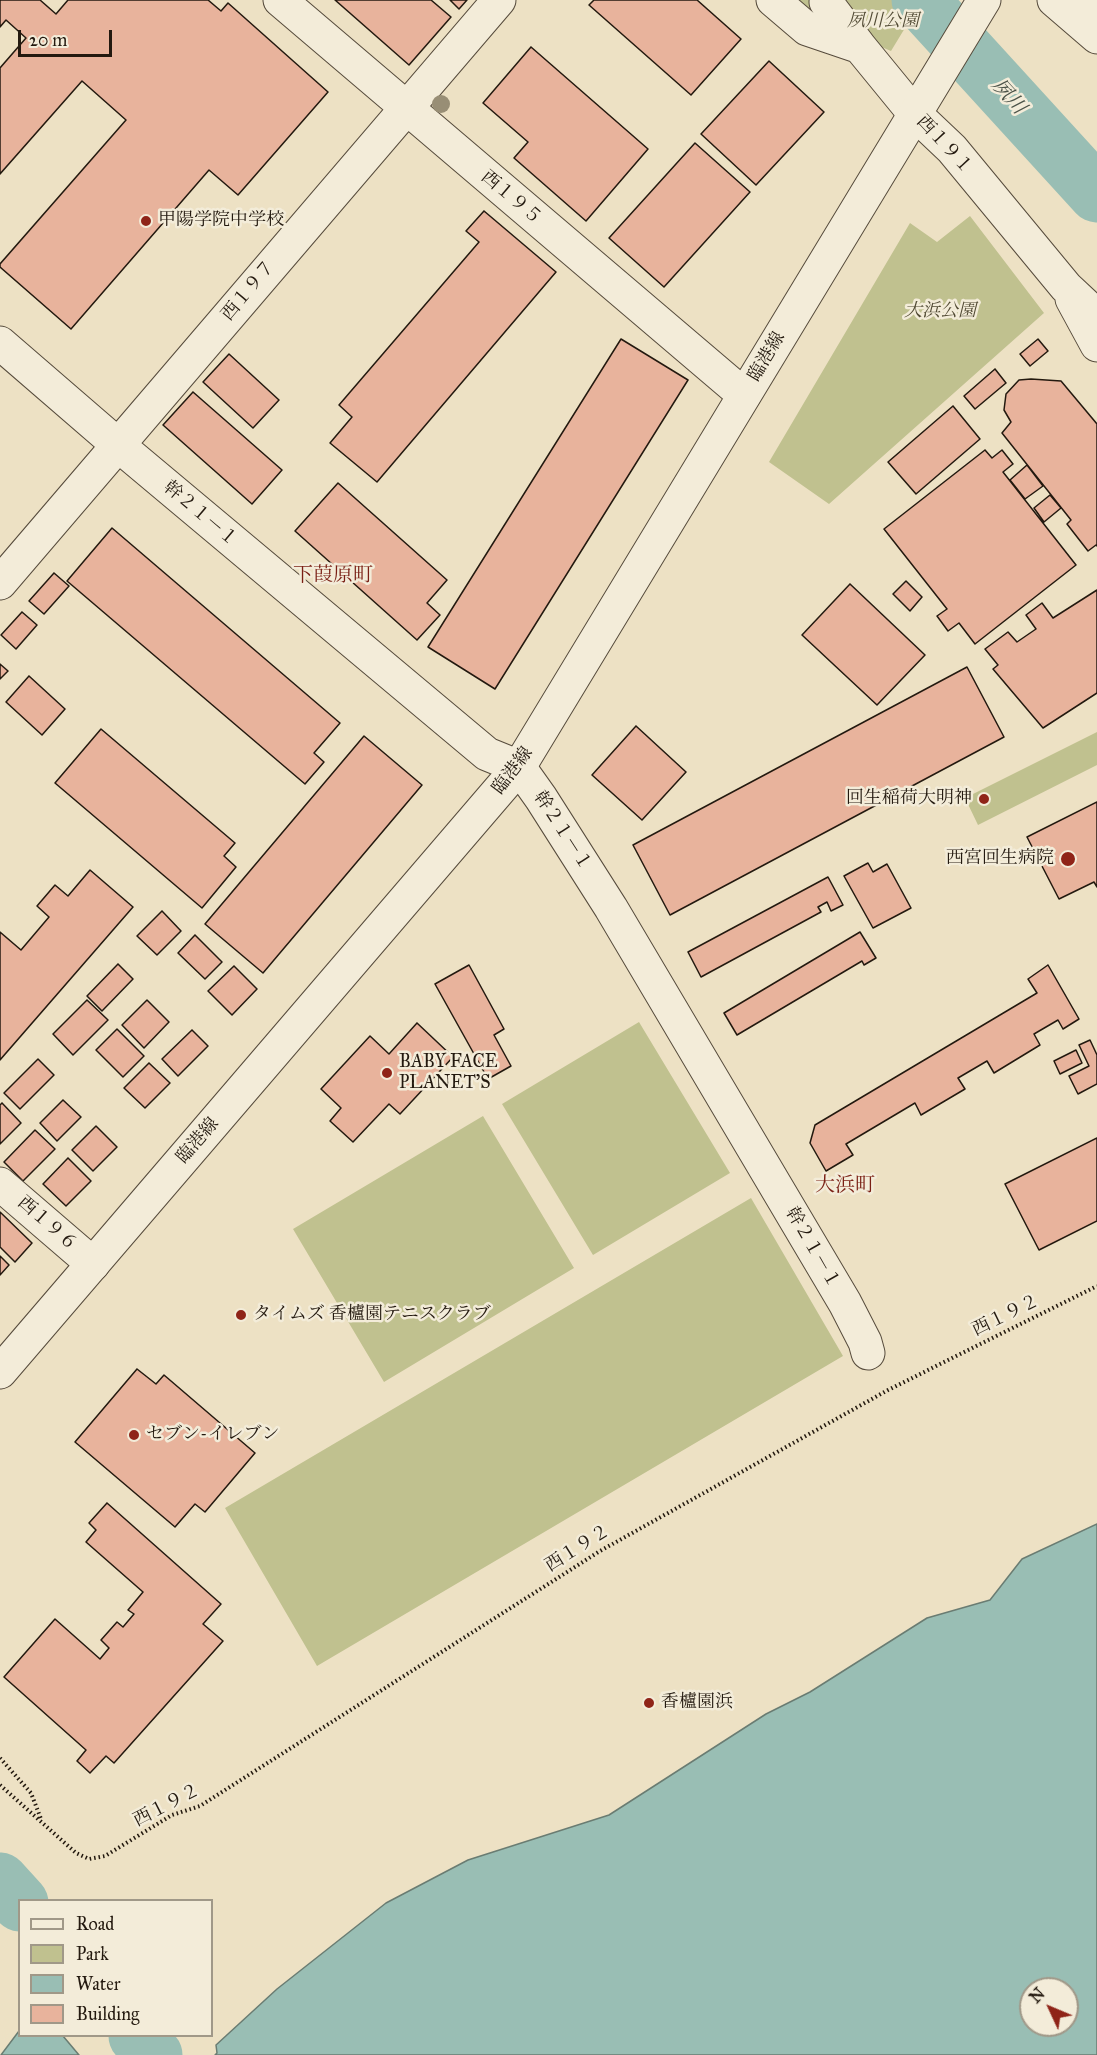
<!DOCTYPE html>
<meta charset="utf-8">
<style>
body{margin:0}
#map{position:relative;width:1097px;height:2055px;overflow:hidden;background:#ede1c4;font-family:"IM FELL Great Primer",serif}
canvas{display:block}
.legend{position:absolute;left:18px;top:1899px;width:195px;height:138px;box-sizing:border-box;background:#f3ecd9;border:2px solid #a09888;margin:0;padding:8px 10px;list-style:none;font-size:18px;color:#23190f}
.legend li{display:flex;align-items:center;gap:12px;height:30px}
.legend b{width:30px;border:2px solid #a09888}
.north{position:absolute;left:1019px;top:1977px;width:60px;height:60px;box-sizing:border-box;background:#f3ecd9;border:2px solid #a09888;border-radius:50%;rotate:314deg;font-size:16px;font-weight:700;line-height:24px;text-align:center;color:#23190f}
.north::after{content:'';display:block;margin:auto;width:21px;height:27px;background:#8f2418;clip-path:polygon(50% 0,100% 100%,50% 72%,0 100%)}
.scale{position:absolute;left:18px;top:30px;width:94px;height:27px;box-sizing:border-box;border:3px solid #23190f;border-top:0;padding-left:8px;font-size:18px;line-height:21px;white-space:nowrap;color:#23190f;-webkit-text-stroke:4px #f3ecd9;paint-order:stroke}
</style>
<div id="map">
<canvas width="1097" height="2055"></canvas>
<ul class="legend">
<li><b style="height:8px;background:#f3ecd9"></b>Road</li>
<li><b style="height:16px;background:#c0c18f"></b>Park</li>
<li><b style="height:16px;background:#99beb4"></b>Water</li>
<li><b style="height:16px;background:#e8b39c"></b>Building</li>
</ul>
<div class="north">N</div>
<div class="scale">20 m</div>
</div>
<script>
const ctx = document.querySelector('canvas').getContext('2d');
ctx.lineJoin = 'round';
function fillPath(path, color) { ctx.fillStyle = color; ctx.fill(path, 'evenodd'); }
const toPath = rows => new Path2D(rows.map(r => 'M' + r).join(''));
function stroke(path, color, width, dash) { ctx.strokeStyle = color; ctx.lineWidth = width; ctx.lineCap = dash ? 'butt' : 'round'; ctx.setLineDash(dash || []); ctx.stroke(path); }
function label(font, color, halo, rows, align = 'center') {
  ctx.font = font + ' "IM FELL Great Primer","Noto Serif JP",serif'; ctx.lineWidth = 5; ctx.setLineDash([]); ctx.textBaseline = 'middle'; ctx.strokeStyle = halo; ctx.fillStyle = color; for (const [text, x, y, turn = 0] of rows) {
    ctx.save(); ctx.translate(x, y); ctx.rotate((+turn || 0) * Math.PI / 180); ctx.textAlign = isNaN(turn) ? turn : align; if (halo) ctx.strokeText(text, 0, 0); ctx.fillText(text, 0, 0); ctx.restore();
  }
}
fillPath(toPath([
 [793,0,922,0,891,51,813,18],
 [970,216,1044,313,829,504,769,462,910,223,937,242],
 [1097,732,1097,765,978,825,965,798],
 [639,1022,730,1173,593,1255,502,1104],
 [483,1116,574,1268,384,1382,293,1229],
 [751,1198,843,1356,317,1666,225,1508]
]), '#c0c18f');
const water = toPath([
 [1097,1524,1097,2055,215,2055,217,2053,216,2045,277,1989,386,1903,468,1860,609,1815,766,1714,810,1692,927,1618,990,1600,1022,1559,1097,1524],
 [1031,1989,1067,1989,1067,2025,1031,2025,1031,1989],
 [19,2031,20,2036,63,2036,79,2055,1,2055,19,2031]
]);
fillPath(water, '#99beb4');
stroke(water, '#6a7c72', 1.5);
stroke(toPath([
 [920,0,1097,194],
 [0,1881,20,1903],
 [137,2036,154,2055]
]), '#99beb4', 57);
const building = toPath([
 [0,0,40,0,56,14,68,0,208,0,221,11,228,3,328,92,238,195,209,170,71,329,0,267,0,264,126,120,82,81,0,174,0,68,26,38,6,20,0,27,0,0],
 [335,0,431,0,451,17,409,65,335,0],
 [450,0,467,0,459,9,450,0],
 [594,0,697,0,741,39,691,95,589,5,594,0],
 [531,47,648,149,586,221,514,158,528,142,483,103,531,47],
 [769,61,824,112,756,185,701,134,769,61],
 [695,143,750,192,664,287,609,238,695,143],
 [484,211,556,272,377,482,330,443,352,417,339,405,479,242,466,231,484,211],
 [621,339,688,380,495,689,428,647,621,339],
 [1038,339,1048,351,1030,366,1020,354,1038,339],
 [229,354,279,400,253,428,203,382,229,354],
 [995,369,1006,383,975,409,964,396,995,369],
 [1031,379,1061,381,1097,424,1097,546,1096,545,1088,551,1067,524,1071,520,1002,433,1011,422,1004,410,1006,394,1019,380,1031,379],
 [193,392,282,470,252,504,163,425,193,392],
 [953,406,980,439,916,494,888,462,953,406],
 [985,450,992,458,1002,450,1013,464,1003,472,1076,565,975,644,959,623,948,631,937,616,947,609,884,529,985,450],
 [1027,465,1043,486,1025,499,1010,480,1027,465],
 [338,483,447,580,427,603,440,615,417,640,295,531,338,483],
 [1050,495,1061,508,1044,522,1034,508,1050,495],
 [112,528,340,723,314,753,324,762,305,784,67,581,112,528],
 [54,573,69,586,44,614,29,601,54,573],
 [906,581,922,597,910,611,893,594,906,581],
 [850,584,925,655,877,705,802,635,850,584],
 [1097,590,1097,693,1043,728,993,669,998,665,985,649,1008,632,1017,642,1036,629,1026,615,1042,603,1053,618,1097,590],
 [22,612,37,625,16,649,1,635,22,612],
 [0,664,8,671,0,679,0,664],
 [967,667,1004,737,670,915,633,845,967,667],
 [29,676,65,709,42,735,6,702,29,676],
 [636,726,686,772,642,820,592,775,636,726],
 [101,729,235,843,224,856,236,867,202,908,55,783,101,729],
 [364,736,422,785,263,973,205,924,364,736],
 [1097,802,1097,887,1094,882,1059,899,1027,837,1097,802],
 [868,863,873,872,887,864,911,908,873,928,844,876,868,863],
 [90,870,133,907,0,1060,0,932,21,950,49,917,37,906,55,885,68,896,90,870],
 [828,877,843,905,831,911,827,902,818,907,821,912,701,977,688,952,828,877],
 [162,911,181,931,157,955,137,936,162,911],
 [860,932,876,958,864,965,862,961,737,1035,724,1013,860,932],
 [195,935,222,962,205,979,178,953,195,935],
 [118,964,133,979,102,1011,87,996,118,964],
 [469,965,504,1029,494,1035,511,1066,488,1079,435,984,469,965],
 [1048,965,1079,1019,1063,1029,1058,1020,1034,1034,1040,1045,994,1073,987,1061,958,1078,965,1089,921,1115,915,1103,846,1144,853,1155,826,1171,810,1143,815,1125,1037,993,1028,979,1048,965],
 [234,966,257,989,232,1015,208,991,234,966],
 [87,1000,108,1020,73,1055,53,1034,87,1000],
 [147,1000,169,1022,144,1048,122,1025,147,1000],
 [417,1023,453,1057,400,1114,389,1104,353,1142,330,1121,341,1108,321,1089,370,1036,389,1054,417,1023],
 [117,1029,144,1056,123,1077,96,1050,117,1029],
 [192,1030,208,1046,178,1076,162,1059,192,1030],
 [1090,1040,1097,1055,1097,1084,1078,1094,1069,1076,1089,1066,1079,1045,1090,1040],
 [1076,1050,1082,1063,1060,1074,1054,1061,1076,1050],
 [38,1059,54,1075,20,1109,4,1093,38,1059],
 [149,1063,170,1083,145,1108,124,1088,149,1063],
 [63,1100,81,1117,57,1141,40,1123,63,1100],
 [2,1103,21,1123,0,1144,0,1105,2,1103],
 [96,1126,117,1147,93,1171,72,1150,96,1126],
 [35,1130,55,1149,23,1181,4,1162,35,1130],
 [1097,1138,1097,1221,1039,1250,1005,1184,1097,1138],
 [68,1158,91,1181,66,1206,43,1184,68,1158],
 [0,1212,32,1243,15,1262,0,1247,0,1212],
 [0,1256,9,1265,0,1275,0,1256],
 [137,1369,156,1384,164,1375,255,1453,205,1512,195,1504,175,1527,75,1442,137,1369],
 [107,1503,221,1604,203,1624,223,1641,114,1763,106,1756,90,1773,77,1761,86,1750,4,1677,55,1619,100,1659,109,1648,101,1640,117,1622,123,1627,134,1614,128,1610,143,1592,86,1542,96,1530,89,1523,107,1503]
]);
fillPath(building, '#e8b39c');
stroke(building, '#23190f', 1.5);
const minor = toPath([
 [280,0,744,395],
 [773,0,807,29,860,47,914,113,952,149,1066,287,1097,316],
 [1054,0,1097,37],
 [1095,0,1097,2],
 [826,2,860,47],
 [1072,299,1097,345],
 [0,343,118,445,487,754,519,767,541,798,611,908,845,1303,865,1342,868,1353],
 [0,583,499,0],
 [0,1184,93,1264]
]);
const tertiary = toPath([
 [0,1372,519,767,984,0]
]);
stroke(minor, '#564b3c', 35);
stroke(tertiary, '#564b3c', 35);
stroke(toPath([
 [0,1758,31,1793,41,1819],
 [0,1785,76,1853,89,1859,105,1856,172,1815,200,1806,600,1551,888,1390,1097,1286]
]), '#23190f', 4, [1.5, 3]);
stroke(minor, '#f3ecd9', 33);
stroke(tertiary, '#f3ecd9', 33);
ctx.fillStyle = '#988e75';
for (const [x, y] of [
 [441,104]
]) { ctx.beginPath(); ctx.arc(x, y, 9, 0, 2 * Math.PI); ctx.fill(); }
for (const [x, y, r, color] of [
 [146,221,6,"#8f2418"],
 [984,799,6,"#8f2418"],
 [1068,859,8,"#8f2418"],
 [387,1073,6,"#8f2418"],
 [241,1315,6,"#8f2418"],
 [134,1435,6,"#8f2418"],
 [649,1703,6,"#8f2418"]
]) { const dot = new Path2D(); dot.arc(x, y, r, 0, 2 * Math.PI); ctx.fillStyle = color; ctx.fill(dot); stroke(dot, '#f3ecd9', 2); }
label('italic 18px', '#524b35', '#f3ecd9', [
 ["夙川公園",883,22],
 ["大浜公園",940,312]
]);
label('18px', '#23190f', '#f3ecd9', [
 ["西１９１",944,145,47],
 ["西１９５",511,198,40],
 ["西１９７",249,291,-50],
 ["臨港線",767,357,-59],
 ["幹２１－１",200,514,40],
 ["臨港線",513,771,-53],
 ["幹２１－１",562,831,57],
 ["臨港線",198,1141,-49],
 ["西１９６",47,1224,41],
 ["幹２１－１",812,1248,60],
 ["西１９２",1006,1316,-26],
 ["西１９２",578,1549,-32],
 ["西１９２",167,1806,-27]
]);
label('18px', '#23190f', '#f3ecd9', [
 ["甲陽学院中学校",158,221],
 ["回生稲荷大明神",972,799,"right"],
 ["西宮回生病院",1054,859,"right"],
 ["BABY FACE",399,1063],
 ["PLANET'S",399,1084],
 ["タイムズ 香櫨園テニスクラブ",253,1315],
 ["セブン-イレブン",146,1435],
 ["香櫨園浜",661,1703]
], 'left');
label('italic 20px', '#4c5349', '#f3ecd9', [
 ["夙川",1008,97,48]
]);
label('20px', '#7a1f14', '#f3ecd9', [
 ["下葭原町",333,576],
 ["大浜町",845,1186]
]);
</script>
